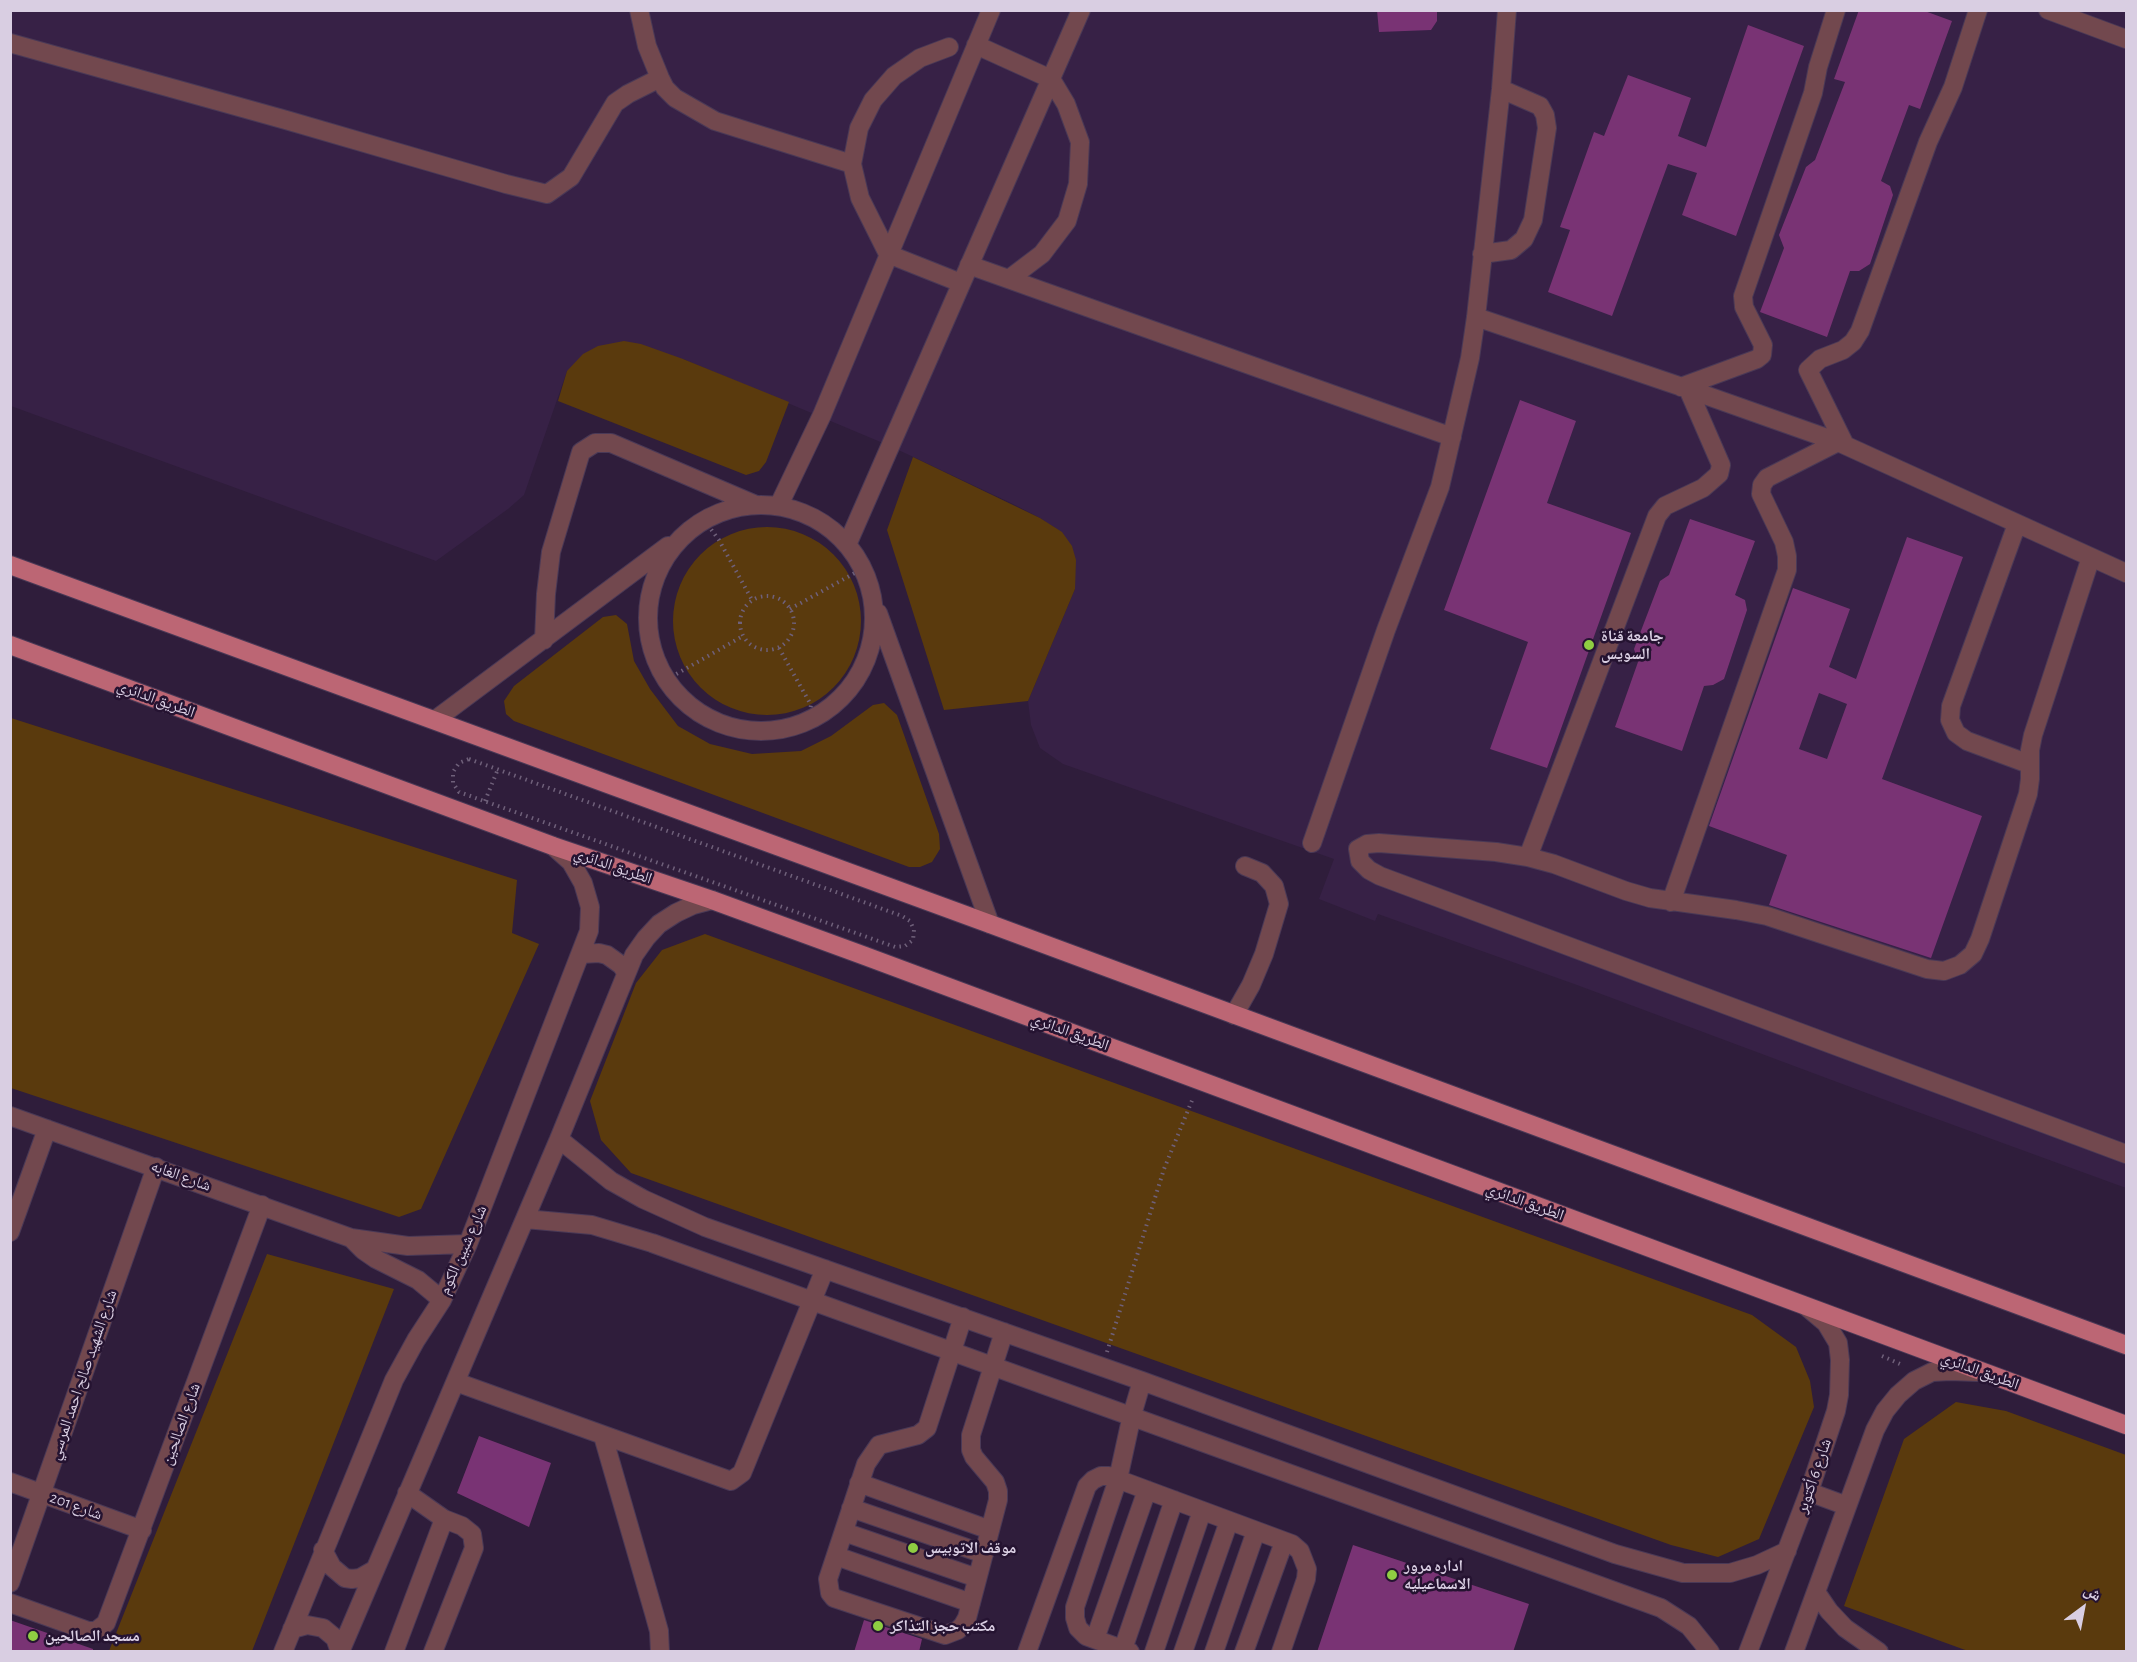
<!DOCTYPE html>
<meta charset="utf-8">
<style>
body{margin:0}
#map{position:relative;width:2137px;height:1662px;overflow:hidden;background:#2f1d3b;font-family:"Alegreya Sans","Noto Naskh Arabic",sans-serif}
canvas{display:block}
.frame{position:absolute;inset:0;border:12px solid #d9cee2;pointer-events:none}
.north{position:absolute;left:2053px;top:1578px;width:60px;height:60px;-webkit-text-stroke:4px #251331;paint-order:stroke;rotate:32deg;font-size:16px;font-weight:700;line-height:24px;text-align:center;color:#d9cee2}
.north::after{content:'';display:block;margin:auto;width:21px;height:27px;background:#d9cee2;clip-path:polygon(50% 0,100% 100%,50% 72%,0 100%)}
</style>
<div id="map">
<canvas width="2137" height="1662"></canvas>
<div class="frame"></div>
<div class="north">ش</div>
</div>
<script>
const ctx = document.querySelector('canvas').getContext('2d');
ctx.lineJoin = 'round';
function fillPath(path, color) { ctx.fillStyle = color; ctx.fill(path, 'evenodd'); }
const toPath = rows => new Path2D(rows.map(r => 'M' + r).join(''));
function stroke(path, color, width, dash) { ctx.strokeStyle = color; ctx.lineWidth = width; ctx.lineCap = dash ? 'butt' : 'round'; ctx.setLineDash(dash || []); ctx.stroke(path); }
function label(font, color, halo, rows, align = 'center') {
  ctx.font = font + ' "Alegreya Sans","Noto Naskh Arabic",sans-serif'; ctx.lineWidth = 5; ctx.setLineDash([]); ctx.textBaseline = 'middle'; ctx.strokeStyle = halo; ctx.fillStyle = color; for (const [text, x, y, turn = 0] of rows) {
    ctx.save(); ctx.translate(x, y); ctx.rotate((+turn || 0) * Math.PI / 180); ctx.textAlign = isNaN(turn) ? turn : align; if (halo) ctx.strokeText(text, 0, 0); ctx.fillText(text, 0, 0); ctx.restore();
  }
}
fillPath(toPath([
 [10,11,2126,11,2126,1188,1904,1107,1577,985,1378,914,1375,921,1319,899,1334,859,1063,764,1040,748,1031,725,1028,701,1075,589,1062,533,1040,518,1013,504,890,446,683,359,567,371,524,495,508,509,436,561,11,406]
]), '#372146');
fillPath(toPath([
 [624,341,641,344,683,359,789,402,766,462,759,471,746,475,558,401,567,371,583,354,598,346],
 [913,457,1040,518,1062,532,1072,546,1076,560,1075,589,1028,701,944,710,887,530],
 '673 621a94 94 0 1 1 188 0a94 94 0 1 1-188 0Z',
 [616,615,627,624,634,661,650,689,678,726,710,744,752,754,801,751,831,736,873,705,884,703,897,715,939,834,940,849,932,862,920,867,909,867,514,721,506,714,504,701,514,686,603,617],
 [11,718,517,880,512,933,539,944,421,1209,399,1217,11,1088],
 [705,934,1752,1315,1796,1347,1810,1381,1814,1407,1759,1539,1718,1557,1671,1545,631,1173,601,1140,590,1101,636,983,662,950],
 [267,1254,394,1289,252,1651,109,1651],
 [1956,1402,2006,1411,2126,1455,2126,1651,1968,1651,1844,1606,1904,1439]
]), '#5a3a0d');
fillPath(toPath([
 [1377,10,1437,10,1437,21,1431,30,1379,32],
 [1859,10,1922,10,1952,21,1920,109,1909,105,1881,181,1890,186,1893,195,1870,264,1859,271,1850,271,1827,337,1760,312,1784,248,1779,235,1806,167,1815,160,1845,82,1834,79],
 [1748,25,1804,46,1736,236,1682,215,1697,173,1668,164,1612,316,1548,292,1570,230,1560,227,1594,132,1604,136,1628,75,1691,98,1678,136,1706,147],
 [1520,400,1576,421,1547,503,1631,533,1547,768,1490,749,1528,642,1444,610],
 [1690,519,1755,541,1735,595,1745,600,1747,610,1724,679,1713,685,1704,686,1682,751,1615,727,1638,662,1634,649,1660,581,1669,575],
 [1907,537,1963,557,1882,779,1982,816,1931,958,1769,905,1787,855,1709,826,1793,588,1850,609,1829,667,1856,679],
 [1819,693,1847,704,1827,759,1799,749],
 [479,1436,551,1463,529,1527,457,1493],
 [1353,1545,1529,1604,1513,1652,1317,1652],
 [10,1620,93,1649,93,1652,10,1652],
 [864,1620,922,1639,919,1652,854,1652]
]), '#793374');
const minor = toPath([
 [639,10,647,46,660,78,665,88,675,98,715,121,852,164],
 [2048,10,2126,39],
 [10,43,286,120,506,184,547,194,571,177,615,103,628,94,660,78],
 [976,45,1051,79,1066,104,1080,142,1078,184,1067,221,1042,254,1009,279],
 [949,47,920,58,894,76,873,100,859,128,852,164,860,198,888,254,961,283],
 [1482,254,1511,250,1524,239,1533,220,1547,128,1545,115,1540,106,1501,89],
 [969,265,1452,437],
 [1476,317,1688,389,1838,442,2126,573],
 [1681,387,1757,359,1762,355,1763,345,1744,307,1743,296,1813,93,1818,67,1836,10],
 [1845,445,1808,370,1820,359,1843,350,1853,342,1860,331,1928,142,1953,87,1978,10],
 [779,505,822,415,991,10],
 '648 618a113 113 0 1 1 226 0a113 113 0 1 1-226 0Z',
 [2017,524,1951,706,1950,720,1956,733,1967,741,2029,764],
 [847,545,1081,10],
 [2091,557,2033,735,2030,750,2030,779,2028,794,1980,939,1973,954,1960,965,1944,971,1927,969,1767,916,1736,910,1650,898,1626,891,1554,864,1528,857,1496,852,1379,843,1367,844,1358,849,1360,861,1369,870,1380,876,2126,1154],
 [878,613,990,924],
 [544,640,546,594,551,552,581,452,595,443,611,443,756,505],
 [435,720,668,546],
 [1312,843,1386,630,1440,487,1470,358,1476,317,1501,89,1507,10],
 [1528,857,1657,516,1665,506,1703,488,1719,474,1721,465,1688,389],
 [1671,902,1787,570,1787,556,1784,542,1761,494,1762,485,1767,478,1838,442],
 [581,954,599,953,607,955,621,965,626,972],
 [1234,1015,1251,985,1264,954,1279,904,1274,886,1262,873,1245,866],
 [10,1116,351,1238,408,1246,468,1244],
 [559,1139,611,1181,643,1199,705,1227,1142,1381,1615,1554,1683,1573,1730,1573,1757,1565,1787,1551],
 [525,1219,592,1225,652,1243,1661,1608,1689,1626,1710,1652],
 [10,1232,47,1129],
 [351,1238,363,1250,376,1259,418,1280,442,1300],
 [963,1317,927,1428,918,1435,879,1445,866,1464,828,1579,830,1593,834,1598,945,1635,958,1630,963,1625,967,1618,998,1500,998,1491,995,1482,974,1457,971,1450,971,1435,1004,1332],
 [456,1382,731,1481,742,1473,825,1269],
 [603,1436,654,1613,659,1631,660,1652],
 [10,1482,142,1530],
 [859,1483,990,1530],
 [1809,1492,1847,1506],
 [851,1508,984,1554],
 [844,1532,977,1578],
 [323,1550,332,1567,345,1578,352,1579,360,1578,374,1570],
 [836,1556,971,1603],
 [10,1583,156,1167],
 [1816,1592,1829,1611,1845,1628,1879,1652],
 [10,1603,88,1631,96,1631,106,1623,262,1205],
 [292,1629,307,1625,323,1628,335,1638,340,1652],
 [1095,1639,1147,1490],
 [1123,1649,1174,1500],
 [283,1652,394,1380,416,1340,442,1300,468,1244,589,931,590,907,583,883,571,862,553,846],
 [340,1652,559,1139,634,955,646,938,659,924,676,913,693,905,712,900],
 [394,1652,444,1519,407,1493],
 [433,1652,474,1548,472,1534,462,1526,444,1519],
 [1027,1652,1087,1486,1093,1480,1101,1476,1109,1476,1292,1544,1300,1551,1307,1569,1306,1579,1281,1652],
 [1130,1652,1086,1636,1078,1628,1075,1618,1075,1607,1118,1479,1132,1415,1142,1381],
 [1154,1652,1202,1511],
 [1183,1652,1229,1521],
 [1214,1652,1256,1531],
 [1244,1652,1284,1542],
 [1748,1652,1809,1492,1836,1411,1839,1395,1840,1360,1838,1343,1826,1323,1807,1307],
 [1794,1652,1875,1430,1885,1411,1898,1395,1914,1381,1932,1372,1950,1371,1977,1372]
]);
const major = toPath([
 [10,565,990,924,2126,1345],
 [10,645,553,846,712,900,865,956,2126,1425]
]);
stroke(minor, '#4a3956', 20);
stroke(major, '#4a3956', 20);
stroke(toPath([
 [704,520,719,540,752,600],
 '740 623a27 27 0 1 1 54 0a27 27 0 1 1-54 0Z',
 [790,609,862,569],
 [779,648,811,705,808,721],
 [666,680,743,636],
 [469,759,902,916,910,921,914,930,913,940,905,946,895,947,459,792,453,783,453,772,459,763,469,759],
 [485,801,498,769],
 [1107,1352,1164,1169,1193,1098],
 [1882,1356,1900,1364,1901,1368]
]), '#6f607a', 4, [1.5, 4.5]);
stroke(minor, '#72484e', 18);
stroke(major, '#bc6674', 18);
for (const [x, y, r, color] of [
 [1589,645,6,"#8fcd42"],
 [913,1548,6,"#8fcd42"],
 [1392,1575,6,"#8fcd42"],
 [878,1626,6,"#8fcd42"],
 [33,1636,6,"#8fcd42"]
]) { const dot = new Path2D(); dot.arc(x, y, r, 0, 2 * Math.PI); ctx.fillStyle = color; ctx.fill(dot); stroke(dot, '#251331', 2); }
label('bold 16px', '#d9cee2', '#251331', [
 ["جامعة قناة",1601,636],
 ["السويس",1601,654],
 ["موقف الاتوبيس",925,1548],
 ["اداره مرور",1404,1566],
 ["الاسماعيليه",1404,1584],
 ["مكتب حجز التذاكر",890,1626],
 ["مسجد الصالحين",45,1636]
], 'left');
label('16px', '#d9cee2', '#251331', [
 ["الطريق الدائري",156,699,20],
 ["الطريق الدائري",613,866,19],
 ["الطريق الدائري",1070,1032,20],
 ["شارع الغابه",181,1176,20],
 ["الطريق الدائري",1525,1202,20],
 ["شارع شبين الكوم",463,1250,-66],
 ["الطريق الدائري",1980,1371,20],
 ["شارع الشهيد صالح احمد المرسي",83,1375,-71],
 ["شارع الصالحين",181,1424,-70],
 ["شارع 6 أكتوبر",1814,1476,-71],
 ["شارع 201",76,1506,20]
]);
</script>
